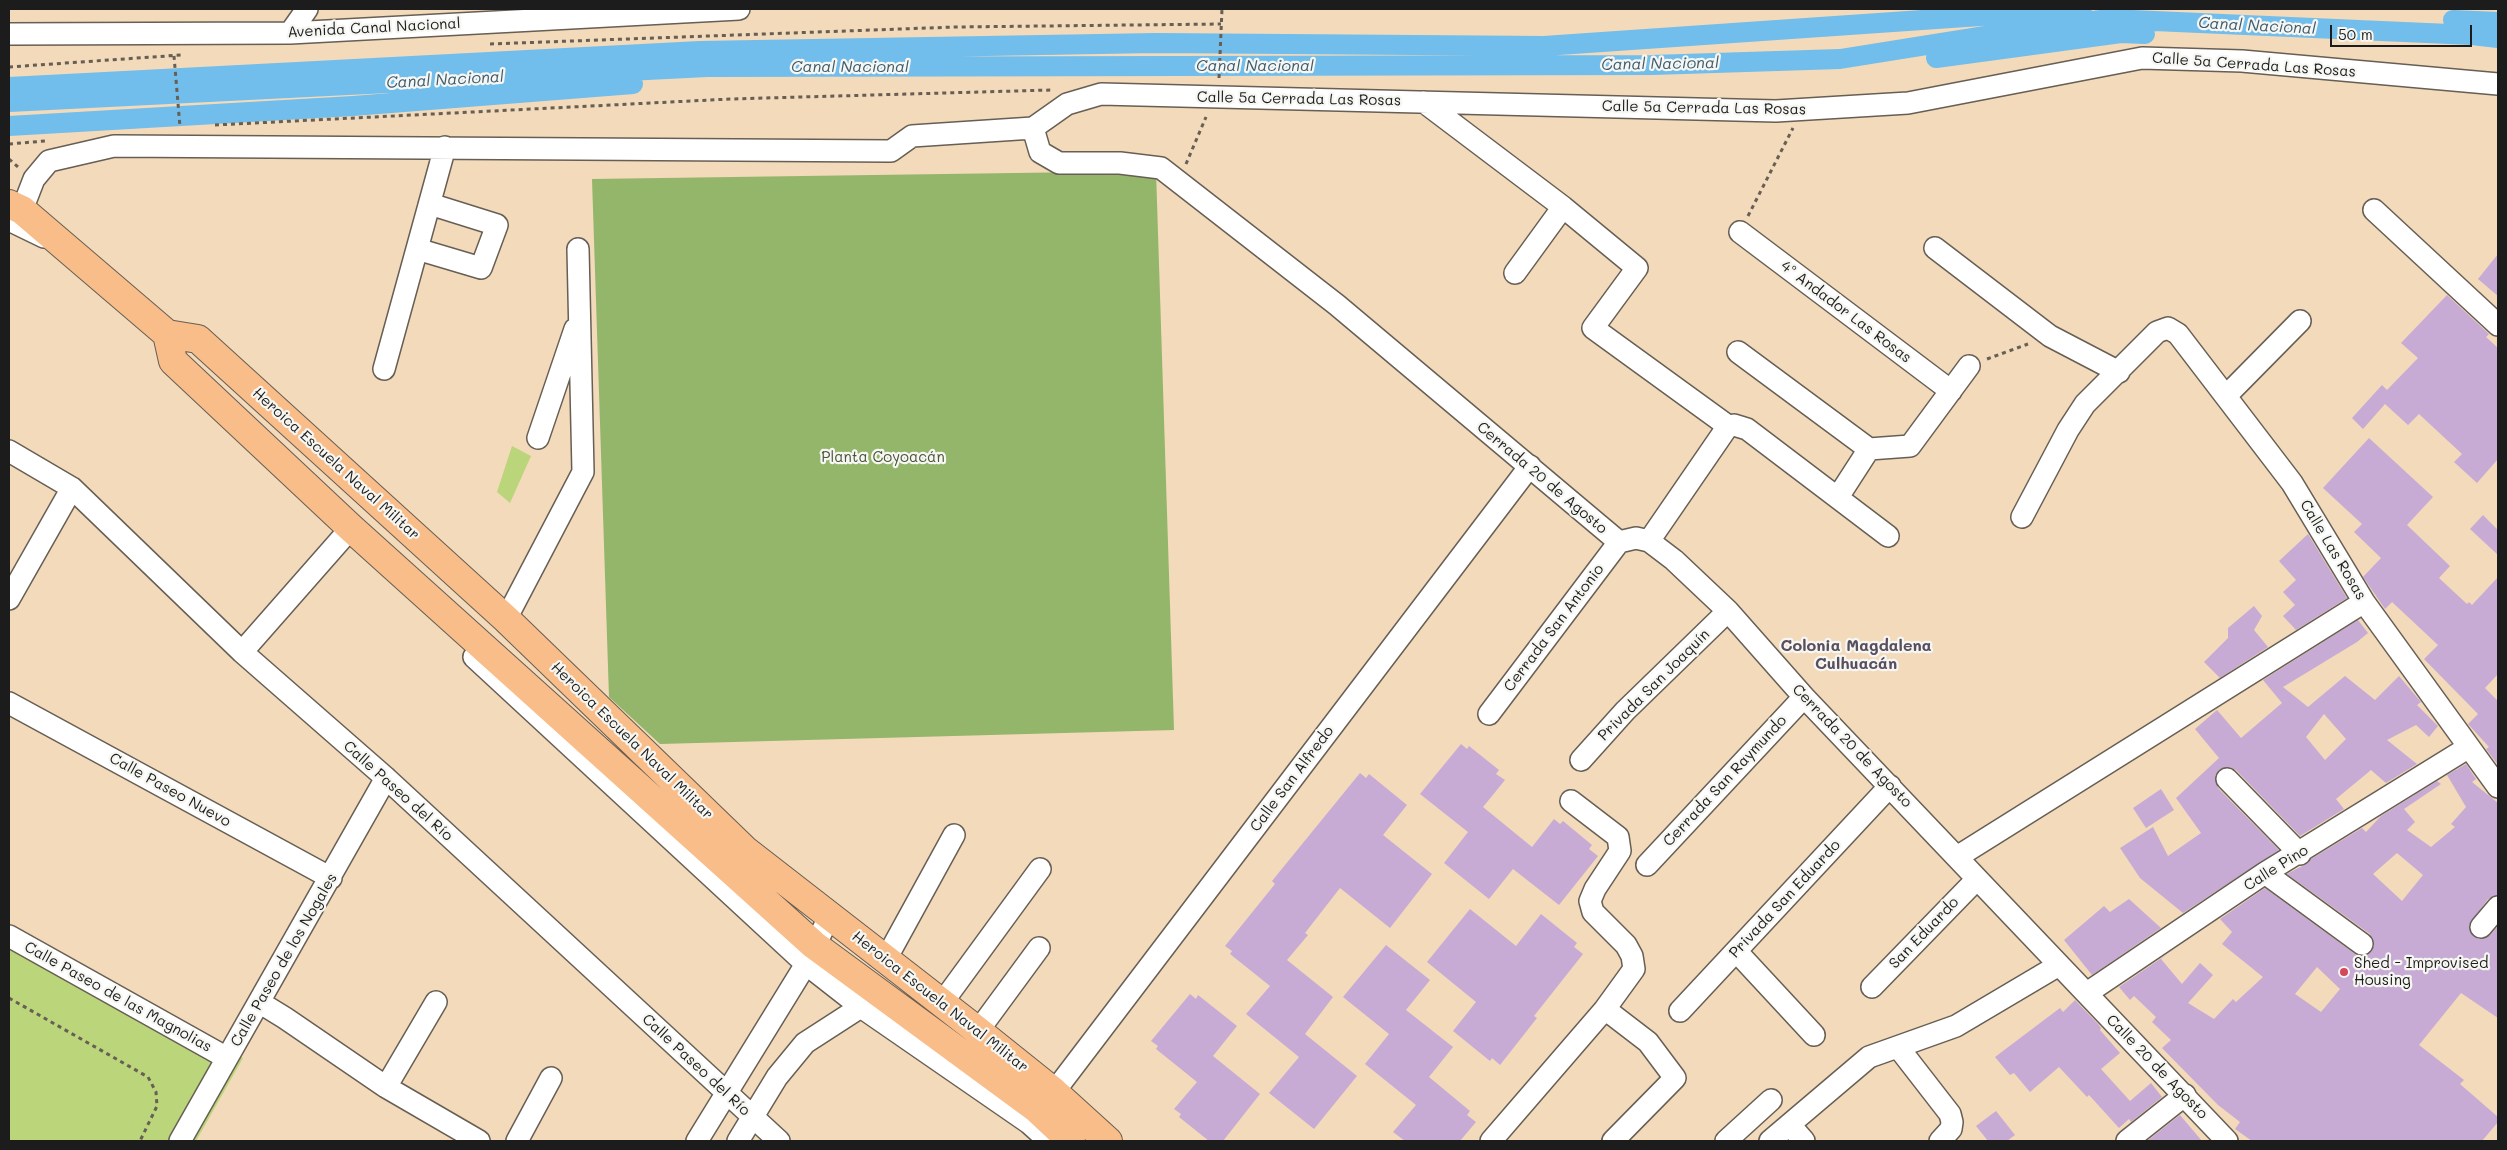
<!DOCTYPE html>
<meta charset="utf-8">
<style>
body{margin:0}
#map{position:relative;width:2507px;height:1150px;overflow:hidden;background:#f2dabb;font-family:Mali,sans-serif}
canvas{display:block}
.frame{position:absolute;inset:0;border:10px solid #1c1c1c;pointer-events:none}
.scale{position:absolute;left:2330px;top:25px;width:142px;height:22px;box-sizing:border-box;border:2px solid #1c1c1c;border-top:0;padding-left:6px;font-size:15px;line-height:18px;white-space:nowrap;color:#1c1c1c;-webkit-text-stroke:4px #f6f6f2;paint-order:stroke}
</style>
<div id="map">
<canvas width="2507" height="1150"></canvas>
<div class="frame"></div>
<div class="scale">50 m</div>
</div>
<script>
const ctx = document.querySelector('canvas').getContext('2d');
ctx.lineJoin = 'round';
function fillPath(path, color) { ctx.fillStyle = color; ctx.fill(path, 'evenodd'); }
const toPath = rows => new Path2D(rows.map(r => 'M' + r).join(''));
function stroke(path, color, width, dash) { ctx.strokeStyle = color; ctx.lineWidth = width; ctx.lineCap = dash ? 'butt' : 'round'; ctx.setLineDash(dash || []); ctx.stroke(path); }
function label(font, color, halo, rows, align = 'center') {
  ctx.font = font + ' Mali,sans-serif'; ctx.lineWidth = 4.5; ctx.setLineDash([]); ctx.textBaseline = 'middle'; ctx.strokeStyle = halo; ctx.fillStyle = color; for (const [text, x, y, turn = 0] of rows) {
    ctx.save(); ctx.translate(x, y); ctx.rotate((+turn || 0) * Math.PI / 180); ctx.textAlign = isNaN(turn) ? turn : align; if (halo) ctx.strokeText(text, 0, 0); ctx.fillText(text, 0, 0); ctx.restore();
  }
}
fillPath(toPath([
 [512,446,531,456,510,503,497,492],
 [9,925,243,1058,196,1141,9,1141]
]), '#bad57a');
fillPath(toPath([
 [1156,171,1174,730,660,744,609,697,592,179]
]), '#93b66a');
stroke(toPath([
 [2453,20,2498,22],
 [1936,58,2121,33,2145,34],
 [9,87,700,51,1156,43,1544,46,2082,9],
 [9,102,707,67,1652,65,1840,59,2015,31,2109,19,2472,35,2498,38],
 [9,126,353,106,633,84]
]), '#71bdeb', 20);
fillPath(toPath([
 [2498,254,2498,296,2478,279],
 [2447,295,2489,334,2486,337,2498,348,2498,459,2477,483,2454,462,2462,454,2419,414,2408,425,2385,404,2363,429,2352,418,2382,385,2387,390,2418,358,2401,343],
 [2369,438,2433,497,2407,525,2450,566,2439,578,2467,604,2469,602,2472,605,2498,577,2498,674,2485,688,2498,701,2498,765,2486,749,2489,747,2468,724,2478,714,2424,659,2438,645,2392,602,2385,609,2363,577,2381,558,2354,532,2362,524,2323,488],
 [2483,515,2498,530,2498,555,2470,529],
 [2308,534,2347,598,2296,630,2283,616,2295,605,2283,592,2296,580,2279,561],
 [2254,606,2262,616,2254,630,2268,647,2220,678,2204,662,2228,638,2228,628],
 [2358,620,2368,633,2357,642,2283,687,2308,707,2345,676,2375,700,2399,676,2421,702,2417,705,2438,726,2429,737,2416,725,2387,740,2417,764,2386,783,2371,770,2336,799,2344,809,2300,836,2236,770,2230,767,2219,770,2215,776,2218,788,2279,850,2183,913,2140,878,2120,848,2153,827,2168,856,2201,833,2176,798,2219,758,2195,729,2217,710,2241,738,2282,703,2263,680],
 [2324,714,2346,739,2325,760,2306,737],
 [1461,744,1467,749,1469,746,1499,770,1496,774,1505,780,1483,807,1532,847,1554,819,1560,824,1563,821,1592,845,1589,849,1598,856,1559,905,1513,869,1489,899,1444,863,1468,832,1420,794],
 [2466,764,2476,779,2472,782,2498,803,2498,895,2488,899,2469,925,2473,936,2479,939,2490,935,2498,926,2498,1018,2461,993,2419,1045,2464,1080,2460,1084,2498,1117,2498,1122,2482,1141,2252,1141,2235,1129,2240,1122,2218,1105,2162,1048,2171,1040,2152,1022,2156,1017,2134,996,2130,1000,2119,987,2166,955,2161,959,2182,984,2200,963,2213,975,2188,1003,2214,1019,2233,999,2236,1002,2263,977,2222,944,2232,932,2220,919,2265,888,2355,954,2361,956,2367,955,2374,946,2370,934,2287,874,2308,863,2311,859,2362,828,2366,832,2381,816,2437,781,2441,784,2404,809,2415,822,2407,830,2431,847,2455,827,2451,824,2466,807,2447,775],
 [2397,853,2423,875,2402,901,2373,874],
 [2317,967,2340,989,2321,1012,2295,994],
 [1360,773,1366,778,1369,774,1407,805,1383,835,1432,874,1390,928,1340,888,1305,933,1308,935,1287,960,1333,997,1305,1034,1357,1076,1314,1129,1269,1093,1299,1057,1246,1014,1270,986,1230,954,1232,951,1225,946,1275,884,1272,881],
 [2161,789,2174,810,2146,828,2133,808],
 [2129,899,2161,928,2092,975,2064,940,2104,906,2110,912],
 [1470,909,1516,946,1541,914,1577,943,1574,947,1583,954,1534,1016,1537,1018,1500,1065,1492,1058,1490,1061,1453,1031,1476,1002,1427,962],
 [1386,945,1430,980,1406,1010,1453,1047,1429,1077,1470,1111,1467,1115,1476,1122,1460,1141,1405,1141,1393,1132,1416,1105,1365,1064,1389,1034,1343,997],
 [1190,994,1196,999,1198,995,1237,1026,1213,1056,1260,1094,1223,1141,1209,1141,1179,1117,1181,1114,1174,1109,1197,1082,1156,1049,1158,1046,1151,1041],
 [2075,1000,2098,1024,2101,1028,2100,1030,2120,1053,2101,1069,2130,1101,2151,1083,2162,1097,2131,1122,2129,1119,2119,1128,2089,1095,2087,1097,2059,1067,2030,1092,2014,1073,2010,1075,1995,1057,2060,1008,2063,1012],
 [1996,1111,2015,1135,2007,1141,1988,1141,1976,1126],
 [2180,1115,2202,1141,2147,1141]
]), '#c7abd5');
const minor = toPath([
 [290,33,307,9],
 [9,34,290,33,739,9],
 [1424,102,1563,207,1515,273],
 [1033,128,1040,152,1059,163,1120,163,1161,168,1337,305,1619,542,1636,538,1649,541,1674,560,1728,611,1804,697,2227,1141],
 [1033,128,1067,104,1101,94,1776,111,1908,103,2142,58,2242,61,2498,84],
 [1563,207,1637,268,1593,328,1728,426],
 [22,210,34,179,49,161,114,146,891,151,912,136,1033,128],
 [2374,210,2498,325],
 [9,220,44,237],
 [1740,232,1951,391],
 [1935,248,2050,336,2119,372],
 [417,249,481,268,497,225,430,204],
 [1738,352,1869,449],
 [384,369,445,147],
 [2226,396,2300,321],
 [538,438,575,329],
 [9,451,72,488,242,652,386,778,779,1141],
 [1838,497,1869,449,1910,446,1969,366],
 [2022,517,2068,430,2085,404,2157,332,2168,328,2178,334,2292,483,2364,602,2498,787],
 [1649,541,1728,426,1734,425,1747,429,1888,536],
 [9,599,72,488],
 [506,619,583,472,578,249],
 [242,652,351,528],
 [474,657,806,964,861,1007,1029,1123,1049,1141],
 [9,703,331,878],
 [1489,714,1619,542],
 [1581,760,1625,711,1728,611],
 [2227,779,2300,854],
 [1571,801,1618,837,1620,851,1595,889,1590,901,1593,912,1626,945,1632,956,1634,969,1605,1009,1648,1042,1675,1078,1613,1141],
 [1957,857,2364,602],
 [1647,865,1804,697],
 [2265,873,2362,944],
 [2481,927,2498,907],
 [9,936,227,1058],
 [1737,952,1814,1035],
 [886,959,954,835],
 [1872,987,1977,879],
 [2087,993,2265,873,2469,747],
 [259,1002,285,1018,386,1087,479,1141],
 [942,1003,1040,869],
 [1680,1011,1890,786],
 [978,1031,1039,948],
 [1898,1047,1950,1114,1952,1122,1951,1129,1940,1141],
 [386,1087,436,1002],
 [1054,1092,1530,466],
 [1790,1125,1804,1141],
 [180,1141,386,778],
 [517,1141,551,1078],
 [697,1141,806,964,830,915],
 [738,1141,777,1077,805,1043,870,1001],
 [1491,1141,1605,1009],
 [1726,1141,1771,1100],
 [1770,1141,1869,1057,1956,1026,2059,965],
 [2127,1141,2185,1095]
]);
const major = toPath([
 [9,204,22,210,167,334,198,339,506,619,745,850,978,1031,1054,1092,1108,1141],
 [167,334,173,361,351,528,814,945,1037,1109,1071,1141]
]);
stroke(minor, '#675e54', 24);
stroke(major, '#675e54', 30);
stroke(toPath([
 [490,44,955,27,1221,24],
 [174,56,180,127],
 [9,67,181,55],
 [1219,78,1222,9],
 [215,125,730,99,1051,90],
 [9,144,45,141],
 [9,159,18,167],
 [1186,164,1206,117],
 [1748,216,1793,128],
 [1987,359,2028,344],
 [9,998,148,1077,156,1092,157,1106,140,1141]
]), '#675e54', 3, [4, 4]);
stroke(minor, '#fff', 21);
stroke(major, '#f9bd89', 28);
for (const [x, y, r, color] of [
 [2344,972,5,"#d1495b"]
]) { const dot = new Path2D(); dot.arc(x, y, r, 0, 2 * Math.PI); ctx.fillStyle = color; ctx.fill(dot); stroke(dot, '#f6f6f2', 2); }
label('15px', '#1c1c1c', '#f6f6f2', [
 ["Avenida Canal Nacional",374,28,-3],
 ["Calle 5a Cerrada Las Rosas",2254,65,4],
 ["Calle 5a Cerrada Las Rosas",1299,99,1],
 ["Calle 5a Cerrada Las Rosas",1704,108,1],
 ["4º Andador Las Rosas",1846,312,37],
 ["Heroica Escuela Naval Militar",336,464,42],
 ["Cerrada 20 de Agosto",1542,478,40],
 ["Calle Las Rosas",2333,550,59],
 ["Cerrada San Antonio",1554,628,-53],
 ["Privada San Joaquín",1654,685,-45],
 ["Heroica Escuela Naval Militar",632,741,44],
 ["Cerrada 20 de Agosto",1852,746,46],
 ["Calle San Alfredo",1292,779,-53],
 ["Cerrada San Raymundo",1725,781,-47],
 ["Calle Paseo Nuevo",170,790,29],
 ["Calle Paseo del Río",398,791,42],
 ["Calle Pino",2276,868,-32],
 ["Privada San Eduardo",1785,899,-47],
 ["San Eduardo",1924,933,-46],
 ["Calle Paseo de los Nogales",284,960,-60],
 ["Calle Paseo de las Magnolias",118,997,29],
 ["Heroica Escuela Naval Militar",940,1002,38],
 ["Calle Paseo del Río",696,1065,43],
 ["Calle 20 de Agosto",2157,1067,46]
]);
label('15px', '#4b5438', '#f6f6f2', [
 ["Planta Coyoacán",883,457]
]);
label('15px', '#1c1c1c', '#f6f6f2', [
 ["Shed - Improvised",2354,963],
 ["Housing",2354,980]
], 'left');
label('italic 16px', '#3e5c6f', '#f6f6f2', [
 ["Canal Nacional",2257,26,3],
 ["Canal Nacional",1660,64,-1],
 ["Canal Nacional",1255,66],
 ["Canal Nacional",850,67],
 ["Canal Nacional",445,80,-3]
]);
label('bold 16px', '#584e5d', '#f6f6f2', [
 ["Colonia Magdalena",1856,646],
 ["Culhuacán",1856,664]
]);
</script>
